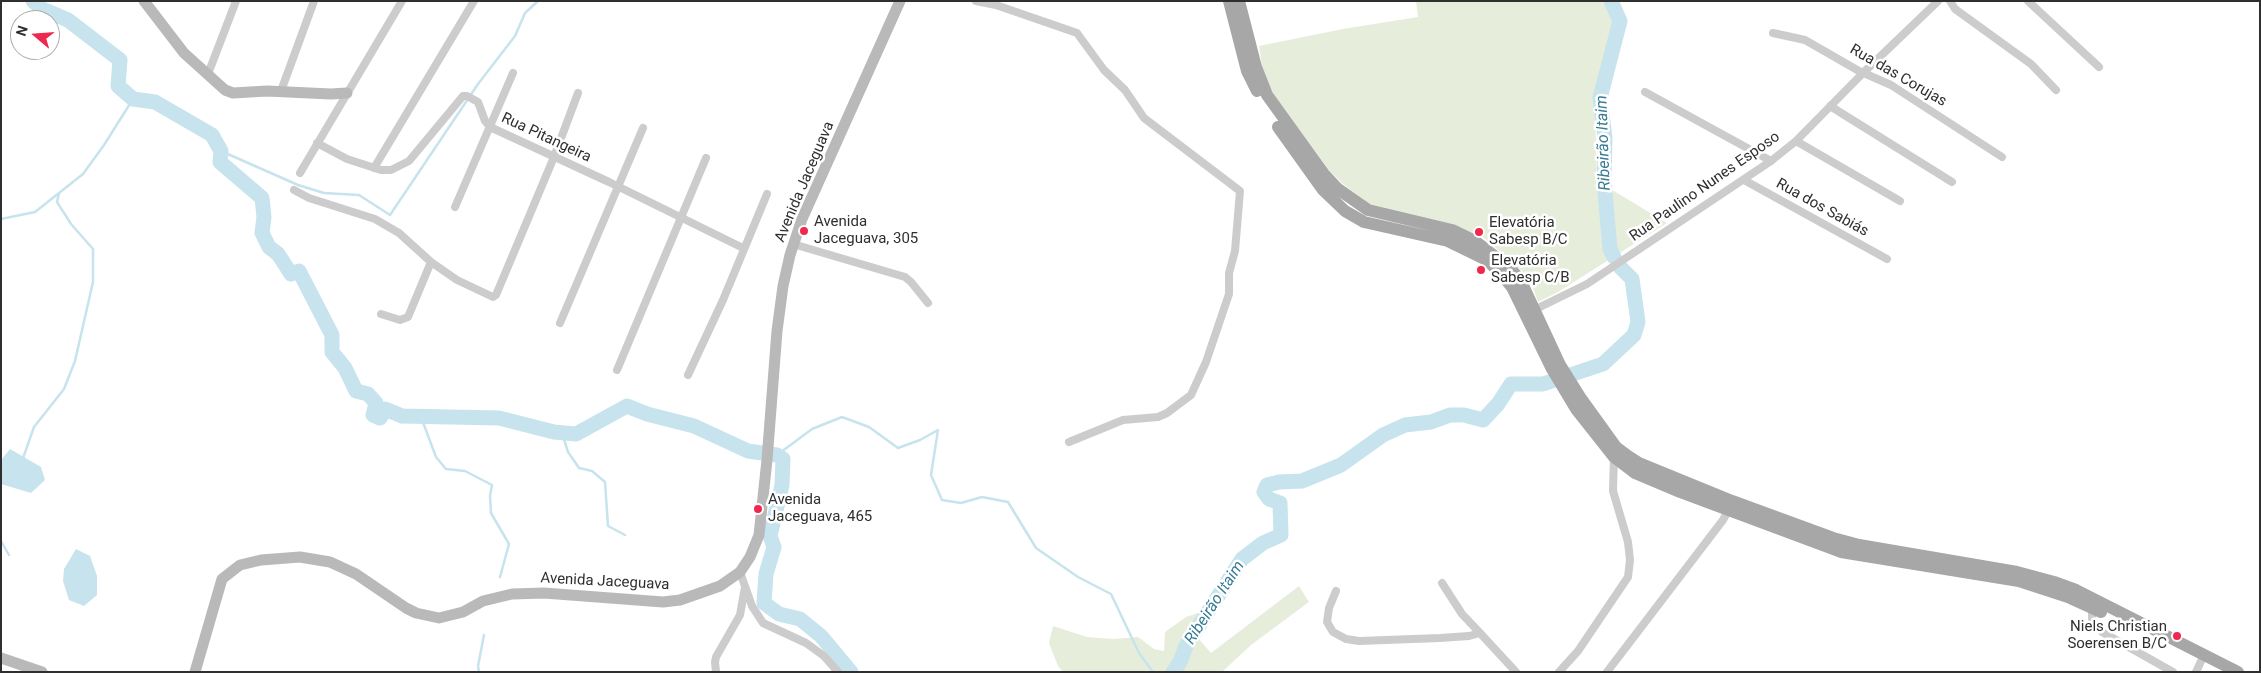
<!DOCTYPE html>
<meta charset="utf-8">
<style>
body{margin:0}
#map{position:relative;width:2261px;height:673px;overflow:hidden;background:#fff;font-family:Roboto,sans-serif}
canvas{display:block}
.frame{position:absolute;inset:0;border:2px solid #2f2f2f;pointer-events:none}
.north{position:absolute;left:10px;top:10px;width:50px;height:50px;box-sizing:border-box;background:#fff;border:1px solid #acacac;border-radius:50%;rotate:288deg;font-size:14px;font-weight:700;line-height:20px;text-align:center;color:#2f2f2f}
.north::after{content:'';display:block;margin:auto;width:18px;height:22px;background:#ee284e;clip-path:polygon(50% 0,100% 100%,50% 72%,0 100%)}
</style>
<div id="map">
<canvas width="2261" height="673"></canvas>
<div class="frame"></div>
<div class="north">N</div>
</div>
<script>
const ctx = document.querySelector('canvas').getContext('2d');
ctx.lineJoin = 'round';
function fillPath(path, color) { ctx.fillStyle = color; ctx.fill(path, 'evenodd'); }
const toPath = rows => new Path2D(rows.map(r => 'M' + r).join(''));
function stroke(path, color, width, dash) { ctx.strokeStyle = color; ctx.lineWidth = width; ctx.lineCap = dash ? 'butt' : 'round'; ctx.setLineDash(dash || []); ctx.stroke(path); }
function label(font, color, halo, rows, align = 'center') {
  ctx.font = font + ' Roboto,sans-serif'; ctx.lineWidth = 5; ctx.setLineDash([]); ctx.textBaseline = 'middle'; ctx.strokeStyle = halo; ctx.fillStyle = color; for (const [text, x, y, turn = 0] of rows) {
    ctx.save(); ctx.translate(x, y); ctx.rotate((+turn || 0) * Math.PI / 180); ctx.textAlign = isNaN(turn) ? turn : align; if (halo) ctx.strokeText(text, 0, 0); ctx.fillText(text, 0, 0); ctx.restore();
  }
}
fillPath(toPath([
 [1416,1,1605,1,1614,21,1595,98,1597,188,1614,191,1667,223,1558,292,1538,302,1529,277,1484,238,1452,224,1373,207,1343,184,1329,170,1271,91,1262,66,1259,46,1343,29,1418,17],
 [1299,586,1309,602,1251,645,1222,672,1063,672,1058,666,1049,643,1053,626,1087,637,1114,639,1138,637,1154,649,1164,651,1165,632,1186,617,1201,612,1198,638,1211,653]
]), '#e7eddb');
fillPath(toPath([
 [10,449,41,467,45,480,31,493,1,484,1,460],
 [76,549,90,556,97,576,97,595,84,606,69,600,63,581,64,569]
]), '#c7e3ed');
stroke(toPath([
 [221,151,298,185,324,193,359,195,390,215,478,84,515,36,525,13,538,1],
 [1,219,35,212,83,174,104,145,133,99],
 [421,417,436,457,446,469,465,471,492,485,490,496,491,513,509,544,500,577],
 [562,433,568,452,579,468,592,471,605,482,608,526,625,535],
 [777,455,812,429,842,417,869,427,898,448,920,440,938,430,931,475,942,500,961,503,982,497,1008,502,1036,548,1078,577,1111,594,1139,653,1153,672],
 [22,461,34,427,64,389,75,361,93,282,93,249,71,224,57,202,59,193],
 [1,541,9,555],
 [479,672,478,666,484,635]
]), '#c7e3ed', 2.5);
stroke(toPath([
 [33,1,42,9,68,20,120,60,118,86,133,99,155,102,212,135,221,151,220,162,262,198,264,217,262,233,269,247,278,254,291,274,299,271,332,335,332,352,345,368,356,391,368,394,376,403,373,415,380,418,385,409,402,416,499,418,554,432,576,434,627,406,647,414,694,426,748,451,777,455,783,459,782,485,770,536,774,547,766,574,764,603,779,614,800,619,821,636,851,672],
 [1611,1,1620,21,1600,98,1605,138,1604,181,1610,249,1614,257],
 [1173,672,1180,662,1186,646,1242,559,1263,543,1281,535,1280,503,1269,499,1264,492,1267,485,1279,482,1302,481,1341,465,1383,435,1405,425,1431,422,1450,415,1464,415,1483,420,1498,404,1511,384,1543,384,1603,364,1634,335,1638,322,1632,279,1619,266]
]), '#c7e3ed', 15);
stroke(toPath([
 [976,1,996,5,1077,33,1104,70,1125,90,1144,118,1240,191,1235,251,1229,273,1229,294,1206,362,1191,395,1167,413,1158,417,1123,420,1069,442],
 [1950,1,1955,9,2031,64,2056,90],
 [2028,1,2099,67],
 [1773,33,1805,40,1859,71,1891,85,2002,157],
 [208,74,236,1],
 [281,91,314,1],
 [1645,92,1771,161],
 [1830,106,1952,182],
 [1796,141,1900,201],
 [317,143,347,159,381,170,391,170,409,161,463,96,467,96,478,102,485,121,490,127,609,182,743,248],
 [374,168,474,1],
 [300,173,402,1],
 [1744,180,1887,259],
 [294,190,309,198,375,219,399,233,431,262,457,280,493,297,496,295,554,157,578,93],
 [455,207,513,73],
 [793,244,905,277,911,282,928,303],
 [1536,309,1587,284,1771,161,1796,141,1863,73,1938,1],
 [381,314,400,320,408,317,431,262],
 [560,323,643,128],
 [617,370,706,158],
 [688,375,723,300,767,194],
 [740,572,752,606,763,623,806,643,824,656,838,672],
 [1442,583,1462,614,1480,633],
 [1336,591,1329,608,1327,622,1333,632,1346,639,1359,641,1440,638,1469,636,1480,633,1516,672],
 [2092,608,2092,620,2102,632,2173,672],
 [716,672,715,662,716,657,740,615,745,587],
 [1559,672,1578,651,1628,577,1630,560,1628,542,1613,491,1614,456],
 [1607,672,1723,520,1730,507],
 [2196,672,2204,655]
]), '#ccc', 8);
stroke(toPath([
 [144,1,184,53,225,90,233,93,267,91,331,94,347,93],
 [1,658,42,672],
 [195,672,222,579,240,565,261,560,300,557,330,562,356,574,406,608,416,613,439,618,463,612,483,601,512,594,544,593,663,602,680,600,720,586,740,572,750,557,759,535,767,460,777,331,783,286,790,255,802,219,900,1]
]), '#b9b9b9', 11);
stroke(toPath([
 [1229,1,1247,71,1257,91],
 [1239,1,1256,67,1267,95,1324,174,1338,189,1368,210,1452,230,1475,241,1510,268,1521,281,1560,365,1580,397,1616,447,1628,456,1639,463,1732,501,1833,538,1859,545,2017,572,2054,582,2076,590,2238,672],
 [1278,127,1323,190,1345,211,1364,222,1448,241,1487,260,1501,274,1512,287,1552,369,1576,409,1614,457,1635,473,1680,492,1841,552,2019,581,2068,597,2101,612]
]), '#a7a7a7', 12);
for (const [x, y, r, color] of [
 [804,231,5,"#ee284e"],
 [1479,232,5,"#ee284e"],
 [1481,270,5,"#ee284e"],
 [758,509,5,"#ee284e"],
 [2177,636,5,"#ee284e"]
]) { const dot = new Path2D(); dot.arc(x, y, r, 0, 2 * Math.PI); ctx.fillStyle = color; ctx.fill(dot); stroke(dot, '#fff', 2); }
label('15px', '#2f2f2f', '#fff', [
 ["Rua das Corujas",1898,76,30],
 ["Rua Pitangeira",546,138,25],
 ["Avenida Jaceguava",805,182,-67],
 ["Rua Paulino Nunes Esposo",1705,187,-35],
 ["Rua dos Sabiás",1822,208,29],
 ["Avenida Jaceguava",605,582,3]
]);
label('15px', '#2f2f2f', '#fff', [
 ["Avenida",814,222],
 ["Jaceguava, 305",814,239],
 ["Elevatória",1489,223],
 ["Sabesp B/C",1489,240],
 ["Elevatória",1491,261],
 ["Sabesp C/B",1491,278],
 ["Avenida",768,500],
 ["Jaceguava, 465",768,517],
 ["Niels Christian",2167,627,"right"],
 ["Soerensen B/C",2167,644,"right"]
], 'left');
label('italic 16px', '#387c95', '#fff', [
 ["Ribeirão Itaim",1604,143,-92],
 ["Ribeirão Itaim",1215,603,-57]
]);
</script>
